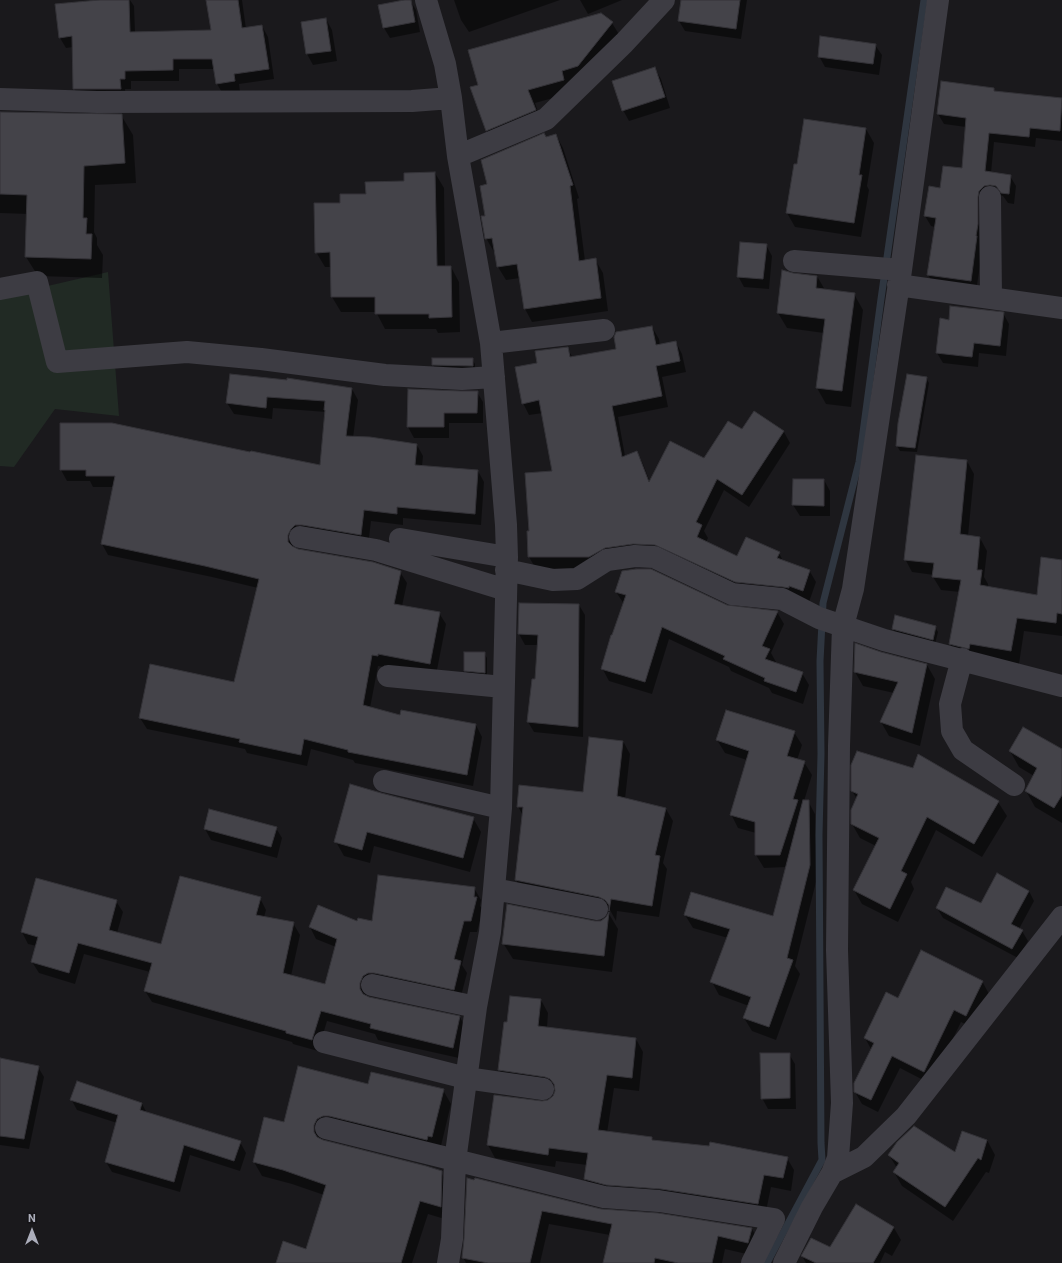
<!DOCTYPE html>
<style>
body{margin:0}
#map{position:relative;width:1062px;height:1263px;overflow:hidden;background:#1a191c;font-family:Roboto,sans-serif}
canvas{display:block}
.north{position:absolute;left:12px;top:1211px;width:40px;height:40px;-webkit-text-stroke:3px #151417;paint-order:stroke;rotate:0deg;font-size:11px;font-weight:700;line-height:16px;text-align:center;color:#acaebb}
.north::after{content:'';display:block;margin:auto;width:14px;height:18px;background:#acaebb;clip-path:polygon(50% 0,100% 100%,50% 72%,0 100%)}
</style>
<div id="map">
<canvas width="1062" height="1263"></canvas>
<div class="north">N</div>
</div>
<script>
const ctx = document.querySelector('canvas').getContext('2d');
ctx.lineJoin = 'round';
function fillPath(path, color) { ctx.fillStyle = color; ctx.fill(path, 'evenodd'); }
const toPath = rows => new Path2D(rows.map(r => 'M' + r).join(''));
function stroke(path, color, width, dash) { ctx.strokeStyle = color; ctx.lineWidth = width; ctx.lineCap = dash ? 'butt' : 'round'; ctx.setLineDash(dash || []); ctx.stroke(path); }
fillPath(toPath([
 [108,272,119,416,55,409,14,467,0,466,0,297]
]), '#212a24');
fillPath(toPath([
 [100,0,130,0,134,6,135,32,212,31,207,0,242,0,246,29,262,26,268,37,274,79,239,84,240,92,223,94,217,84,215,69,179,69,179,81,131,81,131,89,125,89,126,100,80,99,74,88,73,47,66,48,60,38],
 [410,0,416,10,420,32,390,38,384,28,379,6],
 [454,0,560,0,469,32,461,20],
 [580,0,622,0,588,14],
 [682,0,747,0,741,39,685,31,679,21],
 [601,14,612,23,620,36,571,93,535,103,542,123,494,144,486,130,479,85],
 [326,19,332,30,337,61,313,65,307,54,302,23],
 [875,45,882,55,879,75,825,67,819,56],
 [655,69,661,79,670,108,629,121,623,110],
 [942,82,993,89,995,92,1062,99,1062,141,1036,138,1035,147,994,142,991,173,1010,176,1016,186,1014,204,1008,203,1003,196,997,194,983,247,976,291,934,285,928,275,935,227,931,226,925,216,941,189,963,169,966,127,944,124,938,114],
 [0,113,121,115,133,135,136,183,95,185,94,232,97,238,97,245,103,255,102,278,38,276,26,257,28,214,0,213],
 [866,129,874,143,867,186,869,190,861,237,795,227,787,213,798,166],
 [556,135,563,148,579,198,577,199,585,261,595,259,603,273,608,311,532,322,525,309,520,278,506,280,498,267,496,251,494,252,486,238,486,216,489,185,546,138],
 [435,173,444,188,445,267,451,267,459,282,460,332,438,333,436,329,385,329,376,312,341,312,332,297,331,267,325,267,316,252,341,204],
 [766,245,772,256,769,289,744,287,738,276],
 [793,274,817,276,825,290,854,294,863,310,851,407,826,404,817,388,824,333,787,328,778,313],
 [1003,313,1009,324,1006,356,979,353,978,367,943,363,937,353,950,321],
 [652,327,659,339,660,346,676,342,682,354,686,372,662,377,668,407,618,417,625,456,637,452,643,464,650,482,704,459,742,431,754,412,784,432,790,443,749,507,724,490,704,531,708,538,706,542,738,557,779,553,783,561,809,570,816,582,809,602,743,593,662,556,596,568,536,569,529,557,530,532,554,472,543,413,529,415,523,403,538,364,567,348,573,358,617,350],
 [472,359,475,364,475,370,436,370,433,365],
 [926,378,929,383,917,452,900,451,897,446],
 [288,380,352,389,358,400,353,438,417,445,423,456,422,466,478,471,484,482,481,525,403,518,403,525,371,521,368,546,297,540,294,547,294,548,400,572,407,583,402,606,439,613,446,624,436,675,384,665,384,667,378,666,370,708,401,717,476,725,482,737,473,786,355,763,353,760,311,749,307,766,247,753,245,749,147,729,140,718,235,683,258,588,212,577,108,555,102,544,113,487,93,487,90,481,67,481,61,470,251,453,321,466,326,412,273,408,272,419,234,414,227,403,288,381],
 [477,392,483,402,483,423,449,423,449,438,414,438,408,427],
 [967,461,974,474,968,536,980,538,987,551,984,577,988,584,988,587,1037,596,1062,561,1062,636,1024,631,1019,664,957,657,950,644,960,592,941,590,933,577,934,575,912,572,905,559],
 [794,480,824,480,830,491,830,516,800,516,793,505],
 [616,592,777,612,784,624,771,653,776,662,776,663,802,673,809,685,803,704,772,693,769,688,731,671,729,667,669,639,652,694,609,681,602,668,624,604],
 [520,604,579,605,585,615,583,737,534,732,528,722,535,680,538,645,525,645,519,634],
 [935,627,938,632,935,644,896,634,893,629],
 [484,653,487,658,487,677,468,675,465,670],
 [881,653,927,665,935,679,920,746,889,736,881,722,894,693,863,686,855,672],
 [794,732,802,745,797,760,804,762,812,775,804,801,808,801,815,814,817,878,795,966,800,974,776,1040,752,1031,744,1018,749,1006,719,995,712,982,728,938,693,928,685,915,773,918,786,867,764,868,756,855,756,833,738,828,731,814,747,760,725,753,717,740],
 [623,741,630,754,625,799,666,809,673,821,663,863,667,869,659,917,617,911,616,921,610,910,607,909,523,892,516,880,523,816,518,806,584,793],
 [1062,750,1062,823,1035,807,1026,791,1034,776,1019,767,1010,751],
 [351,785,473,818,481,832,470,872,374,846,370,863,344,856,336,842],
 [852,791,998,802,1007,816,982,857,936,830,911,882,914,889,898,922,862,904,854,890,876,846,860,838,852,824,857,799],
 [276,828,282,838,277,858,211,840,205,829],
 [36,879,116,901,123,912,117,933,162,945,260,898,266,910,264,917,293,923,300,935,291,976,326,985,336,947,316,939,310,927,358,923,373,923,474,888,481,900,480,906,483,909,477,932,470,932,462,965,467,973,460,1000,369,988,366,995,366,996,460,1017,466,1029,459,1058,378,1040,375,1034,327,1021,318,1051,293,1044,292,1042,152,1002,145,991,150,972,84,954,75,984,39,973,32,962,37,946,28,944,22,932],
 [1029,891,1034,901,1019,929,1022,931,1028,941,1018,958,943,918,937,908,981,904],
 [609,914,618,929,612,972,513,959,503,943,602,922,607,918],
 [982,981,989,994,973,1028,961,1022,931,1084,900,1068,878,1112,862,1104,855,1092,871,1049,865,1038,898,999],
 [541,1000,548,1013,547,1028,636,1039,643,1052,639,1091,614,1088,607,1133,652,1138,654,1141,787,1158,794,1170,791,1191,771,1187,765,1216,593,1192,585,1179,587,1165,556,1161,555,1167,495,1158,488,1145,542,1102,548,1101,554,1097,556,1091,507,1083,499,1070,508,1023],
 [789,1054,795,1064,796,1109,768,1109,762,1098],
 [0,1059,38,1067,44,1077,29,1149,0,1145],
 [77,1082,142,1104,147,1113,240,1142,246,1153,240,1171,190,1155,180,1192,112,1172,106,1162,117,1123,77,1110,71,1099],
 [368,1085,443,1090,451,1104,440,1150,325,1133,321,1140,441,1172,449,1186,448,1220,428,1214,412,1263,277,1263,307,1251,324,1195,292,1184,262,1176,254,1162,284,1123],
 [987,1140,995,1155,989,1173,986,1172,953,1221,902,1186,894,1172,897,1168,889,1155,956,1154],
 [468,1179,601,1210,752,1229,759,1242,755,1256,725,1249,722,1263,604,1263,610,1235,549,1224,540,1263,466,1263,463,1257,465,1240],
 [856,1205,894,1228,901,1240,892,1256,885,1252,880,1263,806,1263,802,1256,830,1248]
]), '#0007');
stroke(toPath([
 [767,1263,822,1160,821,1143,819,835,821,754,820,661,823,603,859,462,881,299,924,0]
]), '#2f3640', 7);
const building = toPath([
 [99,0,129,0,130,32,211,30,206,0,238,0,242,28,262,25,269,69,234,74,235,81,216,84,212,59,173,59,173,70,125,71,125,79,120,79,121,89,73,89,72,36,59,38,55,4,99,0],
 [404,0,411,0,415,22,383,28,378,5,404,0],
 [681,0,740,0,736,29,678,21,681,0],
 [601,13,613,22,578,66,562,71,564,80,528,90,536,110,486,131,470,87,478,85,468,50,601,13],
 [326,18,331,51,306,54,301,22,326,18],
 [820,36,876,44,873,64,818,57,820,36],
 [655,67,665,97,622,111,612,81,655,67],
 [941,81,994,88,994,91,1062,98,1060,131,1030,128,1029,137,989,133,985,171,1011,175,1009,194,1001,193,996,186,990,185,984,186,979,191,978,197,978,224,976,236,977,236,971,281,927,275,936,218,924,216,929,186,940,188,943,166,962,168,966,118,937,114,941,81],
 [0,112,122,114,125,163,84,166,83,218,87,218,86,234,92,234,91,259,25,257,27,195,0,194,0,112],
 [804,119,866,128,859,175,862,175,854,223,786,213,794,164,797,164,804,119],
 [544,133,546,137,556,134,573,185,570,186,579,261,596,258,601,298,524,309,517,264,497,267,492,238,485,239,481,216,485,216,480,186,487,184,481,160,544,133],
 [435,172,437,266,451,266,452,317,429,318,429,314,375,314,375,297,331,297,330,252,315,253,314,203,340,203,340,194,366,194,365,182,404,181,404,173,435,172],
 [740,242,767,244,763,279,737,277,740,242],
 [782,270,793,273,817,276,816,288,855,293,842,391,816,388,825,319,777,313,782,270],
 [950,306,1004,312,1000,346,974,343,972,357,936,353,940,318,949,320,950,306],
 [652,326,656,345,676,341,680,361,656,366,662,396,612,406,622,457,637,451,649,482,670,441,704,458,728,421,742,429,754,411,784,431,742,495,717,479,696,522,702,525,697,537,737,556,746,537,780,552,777,558,810,570,803,591,789,586,789,588,783,587,735,582,655,545,633,544,605,548,589,557,528,557,527,531,529,531,525,473,552,471,539,400,522,404,515,367,537,363,535,351,568,347,570,357,616,349,614,337,616,332,652,326],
 [432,358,473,358,473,366,432,365,432,358],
 [230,374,287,380,287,378,352,388,346,436,370,437,417,444,415,465,478,470,475,514,397,507,397,514,364,510,361,535,302,525,295,525,291,529,288,535,288,542,292,546,298,549,373,562,401,571,394,604,440,612,430,664,378,654,378,656,372,655,363,705,400,715,401,710,476,724,467,775,348,752,348,750,304,739,301,755,239,742,240,739,139,718,150,664,234,682,259,579,205,566,101,544,115,476,86,476,86,470,60,470,60,423,112,423,250,452,251,451,320,465,325,410,324,410,325,401,267,397,266,408,226,403,230,374],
 [907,374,927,377,915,448,896,446,898,423,907,374],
 [408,389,461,391,478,391,477,413,444,413,444,427,407,427,408,389],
 [916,455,967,460,960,534,980,537,977,570,982,570,980,585,1037,595,1041,557,1062,560,1062,614,1057,613,1056,623,1017,618,1011,651,970,644,969,649,949,644,961,580,932,577,934,563,904,560,916,455],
 [793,479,824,479,824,506,792,505,793,479],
 [636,569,651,569,727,605,778,611,762,646,770,649,765,659,803,672,796,692,764,681,765,678,723,659,725,656,662,627,645,682,601,669,611,635,612,635,626,595,615,592,622,571,636,569],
 [519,603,579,604,578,727,527,722,532,679,535,679,538,635,518,634,519,603],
 [895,615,936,626,933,640,892,629,895,615],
 [855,643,881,652,927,664,912,733,880,722,898,682,854,672,855,643],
 [464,652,485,652,485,673,464,671,464,652],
 [726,710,795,731,787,756,805,761,793,799,798,800,780,855,755,855,755,822,730,815,749,751,716,740,726,710],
 [1023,727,1062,749,1062,795,1054,808,1025,791,1037,768,1009,751,1023,727],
 [589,737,623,741,617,796,666,808,655,855,660,856,652,906,611,899,609,911,609,905,605,900,599,897,515,880,523,807,517,807,519,785,583,792,589,737],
 [857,751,913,768,918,754,999,801,974,844,927,817,901,871,907,874,890,909,853,890,879,838,851,824,851,810,858,794,851,791,851,765,857,751],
 [350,784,381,793,474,817,463,858,367,832,362,850,334,842,350,784],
 [803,800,809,800,810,865,787,958,793,960,769,1027,743,1018,751,997,710,982,730,929,684,915,691,892,773,916,803,800],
 [209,809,277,827,271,847,204,829,209,809],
 [997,873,1029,891,1011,924,1023,930,1012,949,936,908,946,887,981,903,997,873],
 [378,875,475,887,474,897,477,897,471,921,464,921,454,959,461,961,454,990,374,973,368,973,363,976,360,983,360,989,363,994,369,997,460,1016,453,1048,370,1028,371,1024,321,1011,312,1040,286,1033,286,1031,144,991,152,963,78,943,69,973,31,962,38,937,21,932,36,878,117,900,109,930,161,944,180,876,261,897,256,915,294,922,283,973,325,984,337,939,309,927,318,905,357,921,358,918,372,921,378,875],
 [507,904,595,921,601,921,606,917,609,912,604,956,502,944,507,904],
 [921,950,983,981,966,1016,954,1010,924,1072,892,1056,871,1100,854,1092,854,1083,874,1043,864,1038,886,992,898,998,921,950],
 [510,996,541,999,538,1026,636,1038,632,1078,607,1075,598,1130,652,1137,652,1140,709,1146,710,1142,788,1157,783,1178,764,1175,758,1204,661,1189,606,1185,584,1179,588,1153,549,1148,548,1155,487,1145,494,1095,542,1101,548,1100,553,1096,555,1091,554,1084,550,1079,545,1077,498,1070,504,1022,507,1022,510,996],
 [760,1053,790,1053,790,1098,761,1099,760,1053],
 [0,1058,39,1066,24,1139,0,1136,0,1058],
 [298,1066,368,1084,371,1072,444,1089,432,1137,428,1136,427,1140,329,1116,323,1116,317,1119,314,1125,314,1132,317,1137,323,1140,426,1166,442,1171,441,1207,420,1201,401,1263,276,1263,283,1241,306,1249,326,1185,283,1170,253,1162,264,1117,284,1122,298,1066],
 [77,1081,142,1103,140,1110,241,1141,234,1161,184,1145,174,1182,105,1162,118,1115,70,1100,77,1081],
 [914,1126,955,1152,962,1131,987,1140,981,1160,978,1158,945,1207,893,1172,899,1163,888,1155,897,1142,914,1126],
 [467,1178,474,1180,475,1178,601,1209,658,1213,752,1228,748,1243,718,1236,712,1263,678,1263,655,1258,654,1263,603,1263,612,1224,542,1211,530,1263,488,1263,462,1258,464,1239,467,1178],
 [856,1204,894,1227,873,1263,816,1263,801,1256,811,1238,830,1247,856,1204]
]);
fillPath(building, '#444349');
stroke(building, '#343338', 1);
stroke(toPath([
 [426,0,445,64,451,98,458,156,491,343,506,525,507,557,501,808,494,889,490,932,476,1007,455,1161,452,1239,448,1263],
 [0,99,97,102,412,101,451,98],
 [458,156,546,119,624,43,664,0],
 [990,197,991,298],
 [794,261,901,270],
 [898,285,1062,308],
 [0,289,37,282,57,362,187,352,261,359,385,375,462,379,494,377],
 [491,343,604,330],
 [300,537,376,550,506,590],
 [400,539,507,557],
 [506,570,553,580,577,579,607,560,635,556,654,557,732,594,782,599,819,618,884,640,1062,686],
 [962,659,950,704,952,731,963,750,1014,785],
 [388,676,503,687],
 [384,781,501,808],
 [494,889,597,909],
 [372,985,476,1007],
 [324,1042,466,1078,543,1089],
 [326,1128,604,1197,659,1201,774,1219,752,1263],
 [832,1173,864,1157,906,1116,1062,917],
 [784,1263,812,1207,832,1173,838,1158,842,1103,837,950,839,746,843,626,853,589,901,270,938,0]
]), '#3d3c43', 22);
</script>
